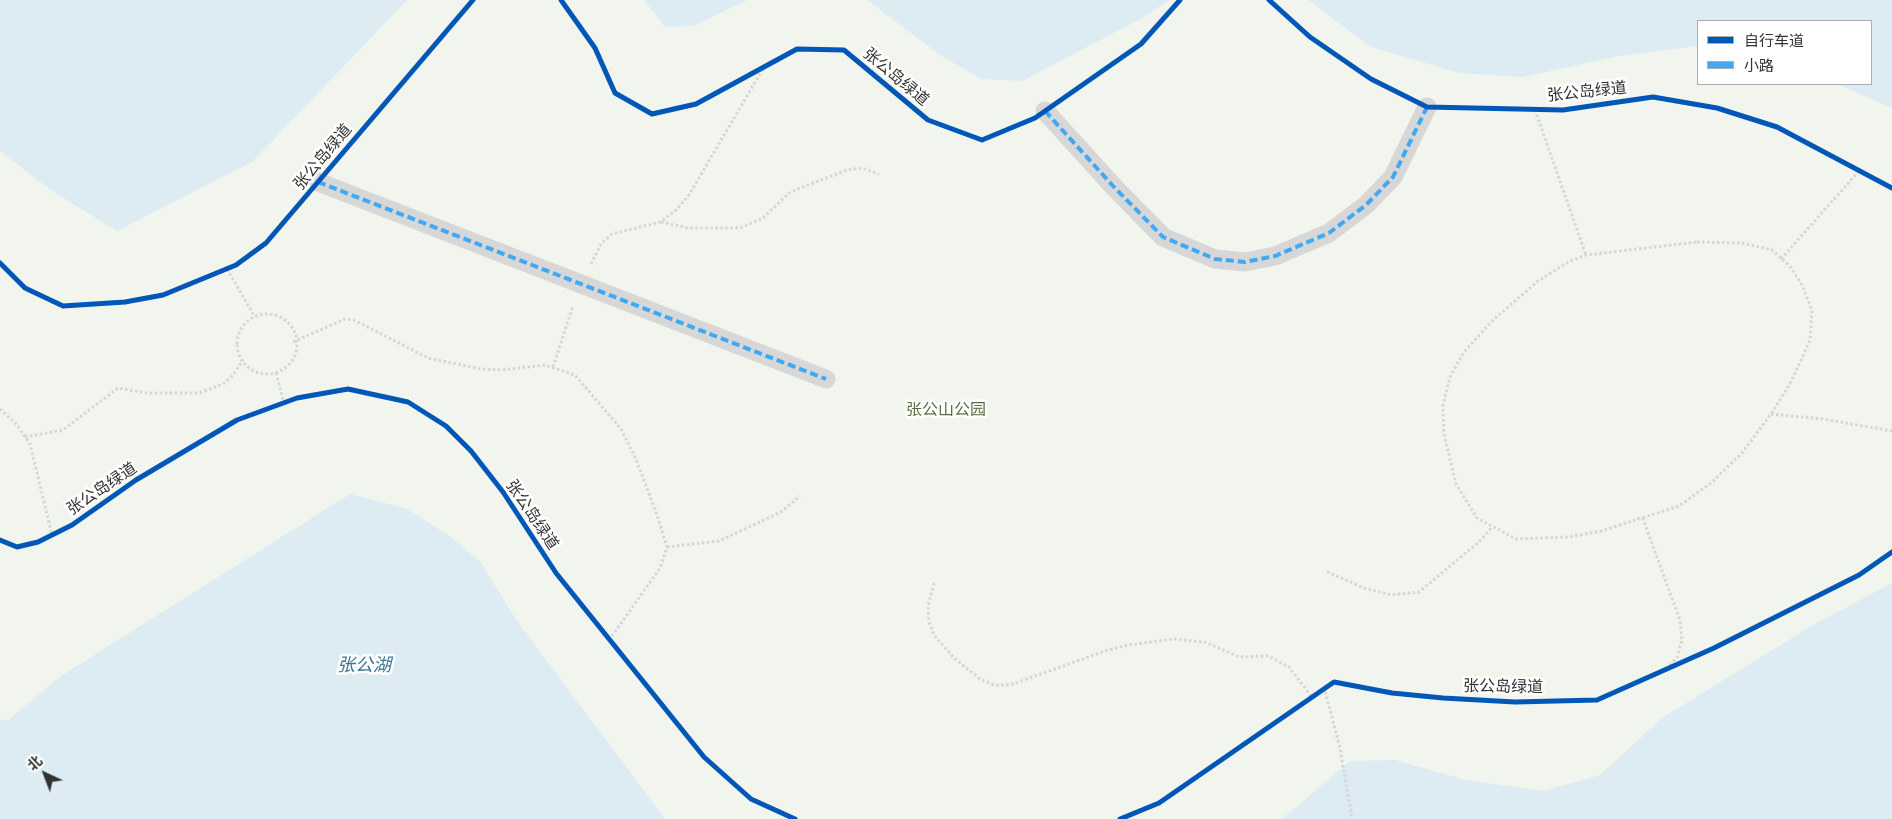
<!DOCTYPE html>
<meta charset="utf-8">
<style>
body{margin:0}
#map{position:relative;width:1892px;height:819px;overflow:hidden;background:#fff;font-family:Cabin,"Noto Sans SC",sans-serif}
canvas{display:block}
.legend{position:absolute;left:1697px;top:20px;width:175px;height:65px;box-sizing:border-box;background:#fff;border:1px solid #adadad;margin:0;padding:6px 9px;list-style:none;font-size:15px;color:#333}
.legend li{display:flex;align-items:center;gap:10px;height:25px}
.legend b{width:25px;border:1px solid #adadad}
.north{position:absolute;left:20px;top:749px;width:50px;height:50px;-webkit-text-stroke:4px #fff;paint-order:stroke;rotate:317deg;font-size:14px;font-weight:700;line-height:20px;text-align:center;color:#333}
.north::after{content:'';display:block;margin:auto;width:18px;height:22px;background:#333;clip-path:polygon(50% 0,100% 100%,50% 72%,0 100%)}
</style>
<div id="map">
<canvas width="1892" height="819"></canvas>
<ul class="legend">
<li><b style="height:6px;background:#0057b8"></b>自行车道</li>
<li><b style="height:6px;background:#3fa9f5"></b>小路</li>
</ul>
<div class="north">北</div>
</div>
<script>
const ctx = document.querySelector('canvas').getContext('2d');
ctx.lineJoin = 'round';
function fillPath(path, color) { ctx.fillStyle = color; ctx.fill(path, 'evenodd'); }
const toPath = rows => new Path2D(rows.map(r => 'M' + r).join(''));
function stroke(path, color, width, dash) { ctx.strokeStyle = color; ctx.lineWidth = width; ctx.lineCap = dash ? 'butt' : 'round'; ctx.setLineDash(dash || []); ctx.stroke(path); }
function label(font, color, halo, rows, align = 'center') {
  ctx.font = font + ' Cabin,"Noto Sans SC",sans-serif'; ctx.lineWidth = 5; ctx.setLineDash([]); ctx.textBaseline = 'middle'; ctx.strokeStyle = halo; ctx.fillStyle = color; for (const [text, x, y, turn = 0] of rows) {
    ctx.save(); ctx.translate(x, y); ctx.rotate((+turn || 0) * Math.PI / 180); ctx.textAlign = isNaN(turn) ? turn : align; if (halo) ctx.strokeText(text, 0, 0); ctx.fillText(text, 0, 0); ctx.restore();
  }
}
fillPath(toPath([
 [0,0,1892,0,1892,819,0,819],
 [1698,21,1871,21,1871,84,1698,84]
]), '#f1f5ed');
fillPath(toPath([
 [0,0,407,0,252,162,117,231,52,191,0,151],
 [644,0,747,0,694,26,665,27],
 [867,0,1169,0,1146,16,1022,81,982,79,940,55],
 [1308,0,1892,0,1892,108,1837,84,1871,84,1871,21,1698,21,1698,46,1619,56,1523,77,1459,73,1371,47],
 [350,494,407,509,451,537,481,563,515,618,665,819,0,819,0,719,7,721,61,676],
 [1892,583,1892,819,1282,819,1350,761,1395,760,1466,780,1543,791,1600,775,1662,718,1813,625]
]), '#ddebf3');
stroke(toPath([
 [1535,110,1586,255],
 [661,222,688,228,740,228,763,218,789,193,800,188,847,170,862,168,879,174],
 [1697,242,1742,243,1772,250,1790,266,1802,285,1812,310,1810,340,1791,382,1771,414,1742,453,1711,483,1679,506,1601,531,1569,537,1516,539,1477,518,1456,484,1444,434,1443,405,1450,377,1464,352,1493,320,1538,281,1568,262,1586,255,1697,242],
 [1781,259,1859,171],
 [591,264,601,244,612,234,660,222,675,211,689,195,764,67],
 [227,269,255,317],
 '237 344a30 30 0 1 1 60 0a30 30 0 1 1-60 0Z',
 [293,342,345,319,354,320,428,358,482,369,501,370,545,365,575,375,621,429,636,459,657,515,667,547,660,568,610,639],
 [553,367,573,306],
 [276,373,284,403],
 [0,409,17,425,30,444,52,535],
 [1771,414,1823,419,1892,431],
 [25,437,63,430,118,388,147,393,199,393,223,384,233,375,243,360],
 [1637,518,1643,519,1680,620,1682,640,1677,657,1668,668],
 [667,547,719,541,781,512,800,496],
 [1327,572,1364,588,1391,595,1419,592,1479,542,1492,527],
 [934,583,928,606,929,622,934,635,955,659,980,679,994,685,1010,685,1105,651,1128,645,1175,639,1205,642,1239,657,1268,656,1289,667,1311,696],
 [1324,687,1340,748,1352,819]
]), '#d6d6d6', 3, [2.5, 2.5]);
stroke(toPath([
 [1045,111,1114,187,1163,237,1215,259,1245,262,1275,256,1329,233,1366,205,1393,177,1427,107],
 [318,182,826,379]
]), '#d7d7d7', 19);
stroke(toPath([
 [1045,111,1114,187,1163,237,1215,259,1245,262,1275,256,1329,233,1366,205,1393,177,1427,107],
 [318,182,826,379]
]), '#3fa9f5', 4, [8, 4]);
stroke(toPath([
 [561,0,595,48,615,93,652,114,696,104,797,49,844,50,928,120,982,140,1035,118,1141,44,1180,0],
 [1269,0,1310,37,1371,79,1427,107,1563,110,1653,97,1717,108,1777,127,1892,188],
 [0,263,25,288,63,306,125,302,163,295,236,265,266,243,473,0],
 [0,540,17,547,38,542,72,525,136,480,237,420,297,398,348,389,408,402,446,426,471,451,503,492,556,573,704,757,751,799,795,819],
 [1120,819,1159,803,1334,682,1392,693,1443,698,1515,702,1597,700,1714,648,1859,575,1892,552]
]), '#0057b8', 5);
label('16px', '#333', '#fff', [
 ["张公岛绿道",896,77,40],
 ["张公岛绿道",1587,92,-6],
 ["张公岛绿道",323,157,-50],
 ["张公岛绿道",102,489,-34],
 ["张公岛绿道",532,515,56],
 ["张公岛绿道",1503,687,1]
]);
label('16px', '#56703f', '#fff', [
 ["张公山公园",946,410]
]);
label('italic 18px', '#3f7597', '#fff', [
 ["张公湖",364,666]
]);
</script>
